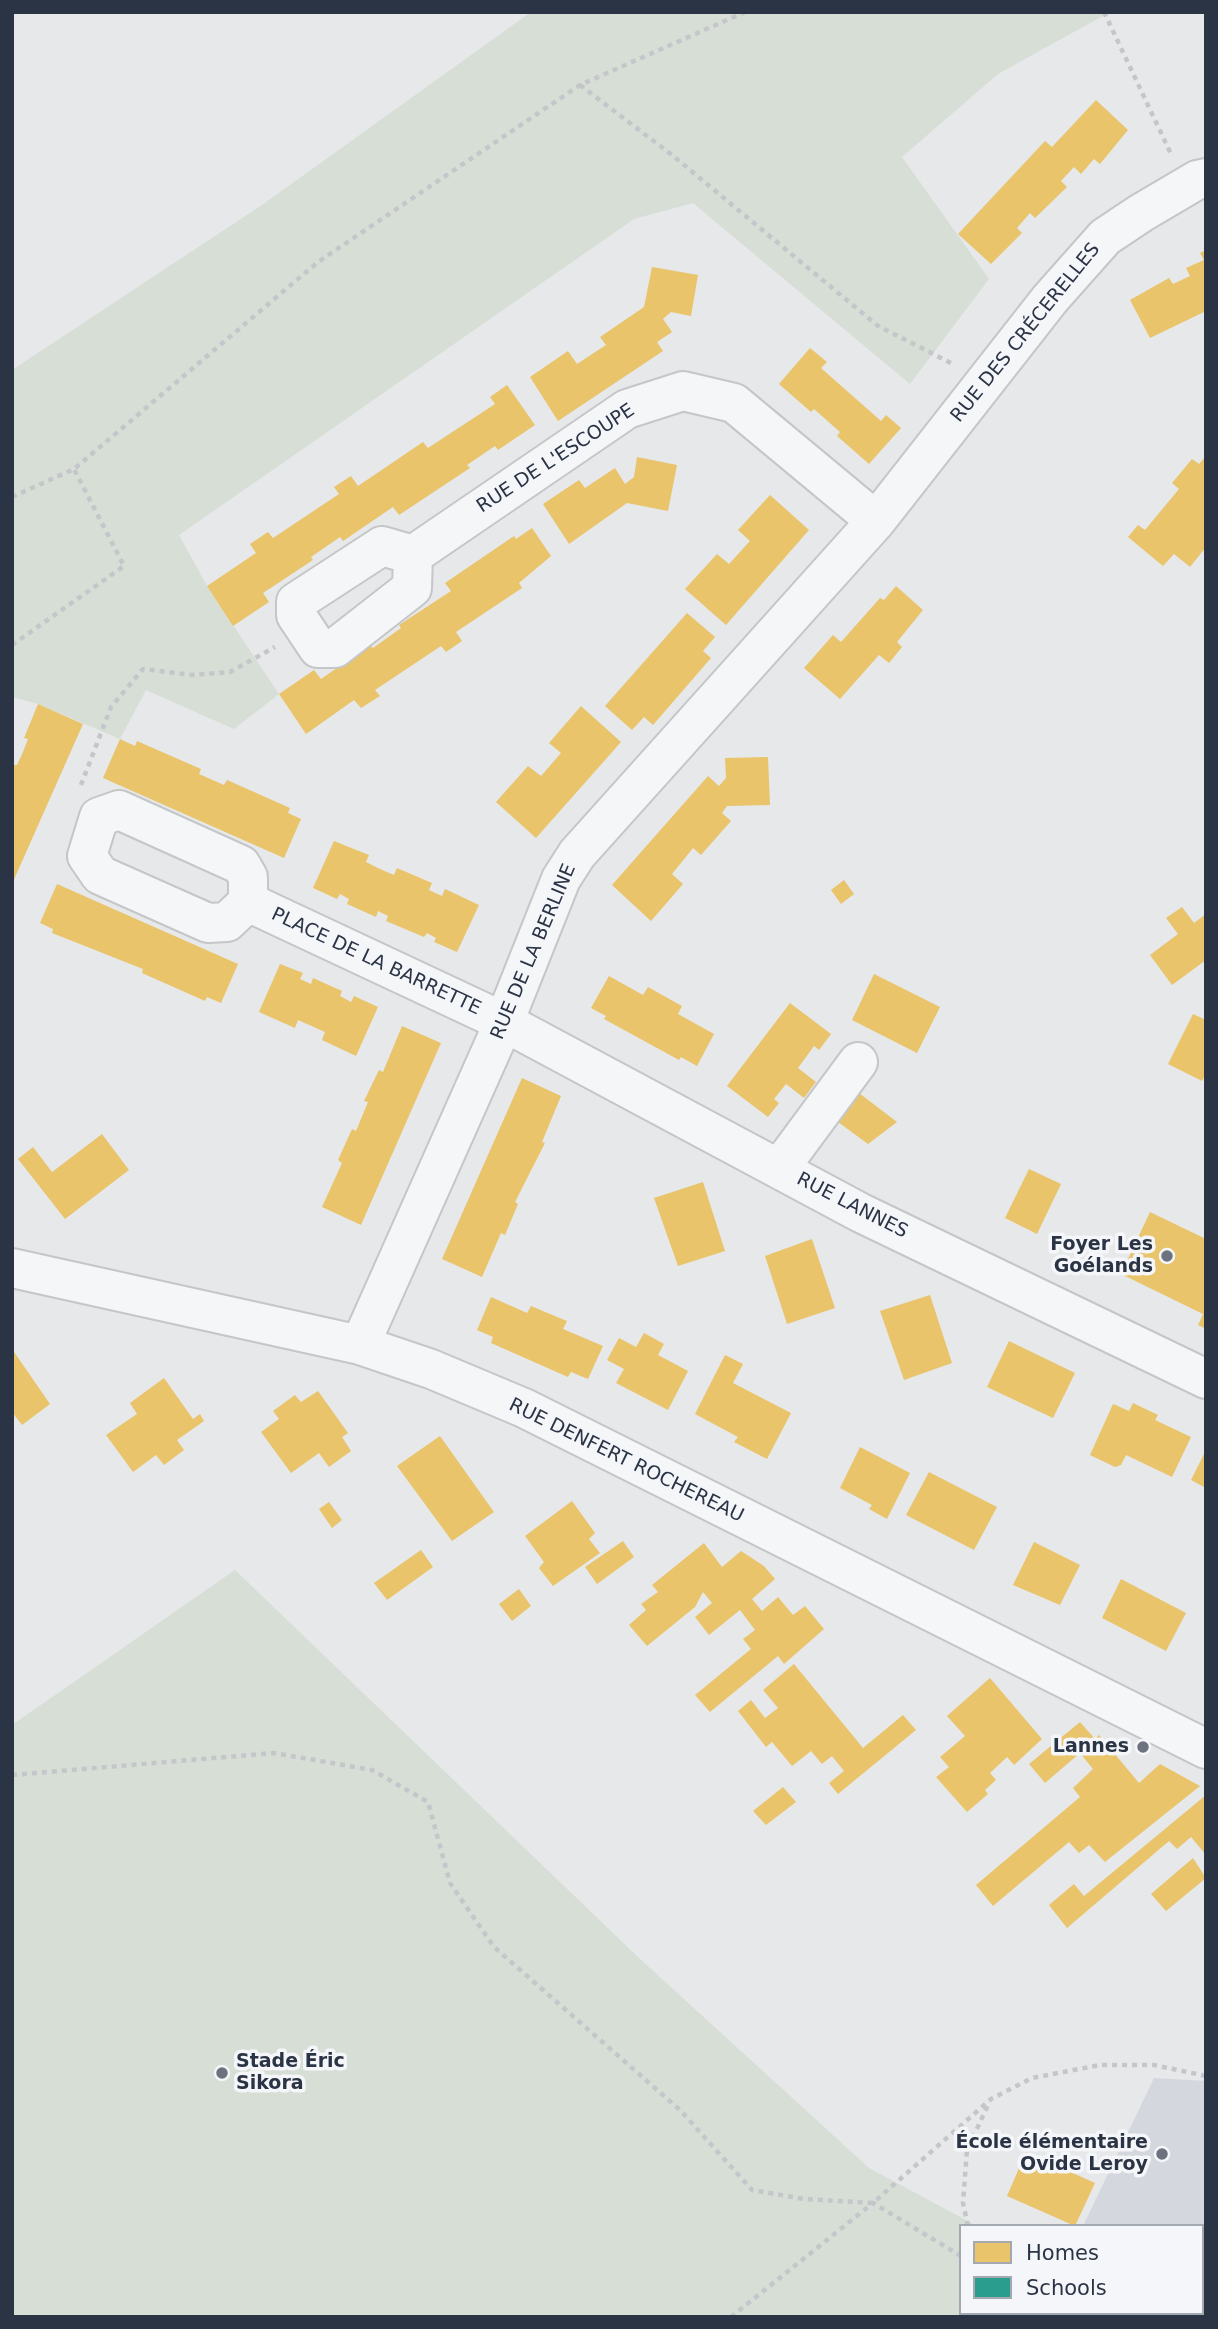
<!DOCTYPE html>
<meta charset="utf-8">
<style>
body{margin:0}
#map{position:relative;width:1218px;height:2329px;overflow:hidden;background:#e6e8ea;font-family:"DejaVu Sans",sans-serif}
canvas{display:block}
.frame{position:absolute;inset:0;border:14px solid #2b3445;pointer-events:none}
.legend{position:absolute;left:959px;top:2224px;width:245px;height:91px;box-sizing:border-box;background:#f4f6f9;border:2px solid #a4a8b1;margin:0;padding:9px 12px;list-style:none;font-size:21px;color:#2b3445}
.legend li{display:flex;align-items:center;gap:14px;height:35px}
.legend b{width:35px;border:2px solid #a4a8b1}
</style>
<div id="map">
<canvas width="1218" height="2329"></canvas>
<div class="frame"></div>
<ul class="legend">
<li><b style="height:19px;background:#e9c46a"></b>Homes</li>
<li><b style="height:19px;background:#2a9d8f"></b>Schools</li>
</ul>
</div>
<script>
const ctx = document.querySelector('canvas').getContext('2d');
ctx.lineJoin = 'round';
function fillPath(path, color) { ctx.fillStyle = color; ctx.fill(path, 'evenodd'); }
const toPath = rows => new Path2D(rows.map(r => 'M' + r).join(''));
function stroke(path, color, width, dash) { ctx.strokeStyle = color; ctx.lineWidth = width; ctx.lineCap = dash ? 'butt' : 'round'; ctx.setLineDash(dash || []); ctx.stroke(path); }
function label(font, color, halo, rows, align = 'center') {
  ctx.font = font + ' "DejaVu Sans",sans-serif'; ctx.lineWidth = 7; ctx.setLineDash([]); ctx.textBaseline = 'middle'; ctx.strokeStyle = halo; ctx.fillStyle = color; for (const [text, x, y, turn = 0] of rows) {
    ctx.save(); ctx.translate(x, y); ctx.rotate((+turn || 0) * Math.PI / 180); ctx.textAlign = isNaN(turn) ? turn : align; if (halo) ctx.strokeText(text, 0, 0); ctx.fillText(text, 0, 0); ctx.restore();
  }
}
fillPath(toPath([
 [1154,2078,1206,2081,1206,2317,1042,2317,1043,2313,1202,2313,1202,2226,1083,2226]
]), '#d4d7dd');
fillPath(toPath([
 [531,12,1110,12,998,74,902,157,989,279,910,384,693,203,634,219,179,535,207,586,279,694,234,729,146,690,120,739,38,704,12,697,12,370,262,205],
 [235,1570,639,1958,869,2168,977,2226,961,2226,961,2313,1043,2313,1042,2317,12,2317,12,1725]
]), '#d6ded6');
fillPath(toPath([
 [1096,100,1128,130,1100,164,1094,159,1081,174,1074,167,1061,181,1067,187,1035,218,1030,213,1017,228,1022,233,991,264,958,234,1045,141,1052,147],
 [1206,250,1206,311,1150,338,1130,300,1169,278,1173,284,1190,276,1186,268,1204,260,1200,253],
 [652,267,698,275,691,316,671,312,663,319,672,332,657,342,663,351,558,421,530,377,568,351,577,364,606,345,600,337,644,307],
 [810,348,827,362,821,368,881,421,886,415,901,428,869,464,837,436,840,432,814,409,811,412,779,384],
 [507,385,535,425,498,450,495,446,467,465,470,468,399,515,393,507,343,541,340,537,311,557,313,560,263,593,269,602,233,626,207,586,256,553,250,544,268,532,273,538,339,494,334,487,351,476,358,486,423,442,428,448,495,404,490,397],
 [1206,456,1206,547,1190,567,1174,554,1163,566,1128,537,1138,525,1145,530,1179,489,1172,483,1192,459,1199,464],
 [637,457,677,465,668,511,627,503,569,544,543,504,579,480,585,488,615,468,625,484,634,477],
 [770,495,809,530,726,625,685,589,717,554,729,564,750,541,738,530],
 [532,528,551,556,519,583,522,588,456,632,462,641,446,652,441,646,375,690,380,696,361,708,354,700,306,734,279,694,314,670,321,679,370,645,373,648,401,628,399,625,451,591,445,583,514,536,516,539],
 [896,586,923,610,897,642,902,647,889,663,879,655,840,699,804,668,833,635,841,642,880,598,884,600],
 [687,613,715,637,703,651,711,658,653,725,644,717,632,730,605,706],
 [38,704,83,724,12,884,12,765,17,765,23,752,28,739,24,738],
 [581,706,621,742,536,838,496,802,528,766,541,776,561,753,549,743],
 [120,739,135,746,137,741,201,769,199,774,224,785,227,780,290,808,288,813,301,819,284,858,103,778],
 [768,757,770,805,727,806,722,813,731,821,701,855,693,848,672,874,683,884,651,921,612,885,708,776,719,786,726,778,725,758],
 [334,841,369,855,366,862,380,869,394,875,397,868,432,883,429,890,442,896,445,889,479,905,457,952,434,942,436,938,427,933,424,937,386,921,388,916,378,911,376,917,347,904,349,899,340,894,337,899,313,888],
 [844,880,854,894,841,904,831,890],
 [57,884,238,964,221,1003,207,997,205,1001,142,973,143,969,52,933,53,929,40,923],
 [1182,907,1194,923,1206,914,1206,960,1172,985,1150,955,1178,934,1166,918],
 [280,964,303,973,300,979,311,984,313,978,342,991,340,996,351,1002,354,996,378,1007,356,1056,322,1040,325,1032,298,1020,295,1028,259,1012],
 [874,974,940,1007,917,1053,852,1020],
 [609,976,643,995,648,987,682,1006,678,1014,714,1034,697,1066,681,1057,679,1060,604,1019,606,1016,591,1008],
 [790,1003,831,1034,819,1050,814,1046,798,1068,816,1082,804,1098,786,1084,774,1099,779,1103,768,1117,727,1086],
 [1193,1014,1206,1020,1206,1073,1202,1081,1168,1064],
 [402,1026,441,1043,361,1225,322,1207,342,1163,338,1160,352,1129,356,1131,368,1102,364,1101,379,1070,383,1072],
 [522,1078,561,1096,542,1142,545,1143,515,1202,518,1204,505,1235,501,1233,482,1277,442,1259],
 [859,1093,897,1122,868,1144,838,1122],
 [102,1134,129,1170,65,1219,18,1159,33,1147,52,1172],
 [1029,1169,1061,1184,1037,1234,1005,1218],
 [703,1182,725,1251,678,1266,654,1198],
 [1150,1212,1206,1239,1206,1329,1198,1325,1203,1314,1121,1274],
 [812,1239,835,1308,787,1324,765,1256],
 [930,1295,952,1363,904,1380,880,1311],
 [491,1297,527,1313,531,1306,550,1314,567,1321,563,1329,603,1346,588,1379,571,1372,568,1377,491,1343,493,1337,477,1330],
 [644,1333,664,1344,658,1355,688,1371,668,1410,616,1383,624,1369,607,1360,619,1338,636,1347],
 [1009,1341,1075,1373,1053,1418,987,1387],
 [12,1349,50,1404,22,1425,12,1412],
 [725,1355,743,1364,733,1383,791,1413,767,1459,734,1442,738,1437,695,1414],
 [164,1378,193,1419,200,1414,204,1421,177,1440,184,1450,164,1465,156,1455,133,1472,106,1435,137,1414,130,1403],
 [318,1391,348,1433,342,1437,351,1451,329,1467,319,1453,291,1473,261,1432,279,1419,273,1411,295,1395,301,1402],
 [1133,1403,1158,1415,1155,1420,1191,1437,1172,1477,1126,1455,1121,1465,1115,1467,1090,1455,1113,1404,1129,1411],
 [440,1436,494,1512,452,1541,397,1466],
 [860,1447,910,1473,887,1519,869,1509,872,1505,840,1488],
 [1206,1450,1206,1488,1191,1480],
 [929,1472,997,1507,974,1550,906,1515],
 [572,1501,595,1533,589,1539,600,1553,553,1586,539,1568,544,1562,525,1536],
 [329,1502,342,1520,332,1528,319,1509],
 [623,1541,634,1557,597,1584,585,1567],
 [1034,1542,1080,1565,1060,1605,1013,1585],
 [704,1543,722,1567,741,1551,764,1566,775,1579,752,1599,762,1611,778,1597,793,1615,805,1606,824,1629,784,1664,778,1656,710,1712,695,1695,751,1649,743,1639,755,1630,740,1610,709,1635,695,1617,712,1603,703,1592,695,1607,647,1646,629,1625,646,1610,641,1604,658,1592,652,1585],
 [421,1550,433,1567,387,1600,374,1583],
 [1121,1579,1186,1613,1166,1651,1102,1618],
 [519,1589,531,1606,512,1621,499,1604],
 [794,1664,863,1748,903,1715,916,1730,838,1794,829,1783,844,1771,832,1756,822,1764,811,1751,792,1766,772,1742,766,1747,738,1711,751,1700,765,1718,778,1708,763,1690],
 [990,1678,1042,1739,1014,1765,1007,1757,990,1773,996,1780,985,1790,988,1794,967,1812,936,1777,949,1767,940,1757,965,1736,947,1716],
 [1080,1722,1095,1739,1099,1735,1139,1783,1160,1764,1200,1786,1105,1862,1089,1845,1079,1853,1069,1842,993,1906,976,1885,1080,1797,1073,1788,1093,1769,1080,1753,1045,1783,1029,1764],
 [783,1787,796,1802,766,1825,753,1811],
 [1206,1795,1206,1855,1191,1837,1177,1849,1169,1841,1067,1928,1049,1905,1074,1884,1084,1896],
 [1193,1858,1206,1878,1166,1911,1151,1894],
 [1026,2152,1095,2183,1075,2226,1007,2196]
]), '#e9c46a');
fillPath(toPath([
 [1053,2313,1154,2313,1162,2317,1051,2317]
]), '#2a9d8f');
const minor = toPath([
 [382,546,413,555,412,588,335,648,318,648,296,615,296,602,382,546],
 [413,555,627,409,683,391,734,403,876,521],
 [119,810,241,865,248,877,248,902,227,922,208,923,100,875,87,856,99,817,119,810],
 [248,902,504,1022,861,1213,1206,1379],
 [779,1169,858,1062],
 [12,1268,360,1345,431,1369,524,1408,1206,1749],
 [360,1345,504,1022,561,879,577,854,876,521,1050,299,1105,237,1141,213,1197,180,1206,178]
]);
stroke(minor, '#c4c6c8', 42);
stroke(toPath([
 [1104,12,1171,154],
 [580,85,672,155,878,326,953,364],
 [12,497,74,469,318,262,580,85,745,12],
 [12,645,124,566,74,469],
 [81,785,111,707,143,669,192,675,230,672,275,647],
 [12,1775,274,1753,372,1770,428,1802,450,1883,494,1947,680,2110,752,2190,804,2199,873,2203,991,2099,1032,2078,1100,2065,1154,2065,1206,2076],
 [968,2226,963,2203,967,2150,989,2103],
 [731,2317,873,2203,961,2256],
 [983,2317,983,2313]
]), '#c5c6ca', 4.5, [5, 5]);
stroke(minor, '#f5f6f7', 38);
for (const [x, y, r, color] of [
 [1167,1256,7,"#6c737f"],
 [1143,1747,7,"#6c737f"],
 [222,2073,7,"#6c737f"],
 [1162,2154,7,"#6c737f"]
]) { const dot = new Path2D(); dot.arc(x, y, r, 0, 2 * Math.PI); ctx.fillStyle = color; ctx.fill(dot); stroke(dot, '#f4f6f9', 2.5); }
label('19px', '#2b3445', '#f4f6f9', [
 ["RUE DES CRÉCERELLES",1026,333,-51],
 ["RUE DE L'ESCOUPE",556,459,-33],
 ["RUE DE LA BERLINE",534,952,-67],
 ["PLACE DE LA BARRETTE",376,962,25],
 ["RUE LANNES",852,1206,27],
 ["RUE DENFERT ROCHEREAU",626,1461,26]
]);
label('bold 19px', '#2b3445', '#f4f6f9', [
 ["Foyer Les",1153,1245],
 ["Goélands",1153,1267],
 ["Lannes",1129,1747],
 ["Stade Éric",236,2062,"left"],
 ["Sikora",236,2084,"left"],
 ["École élémentaire",1148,2143],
 ["Ovide Leroy",1148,2165]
], 'right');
</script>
